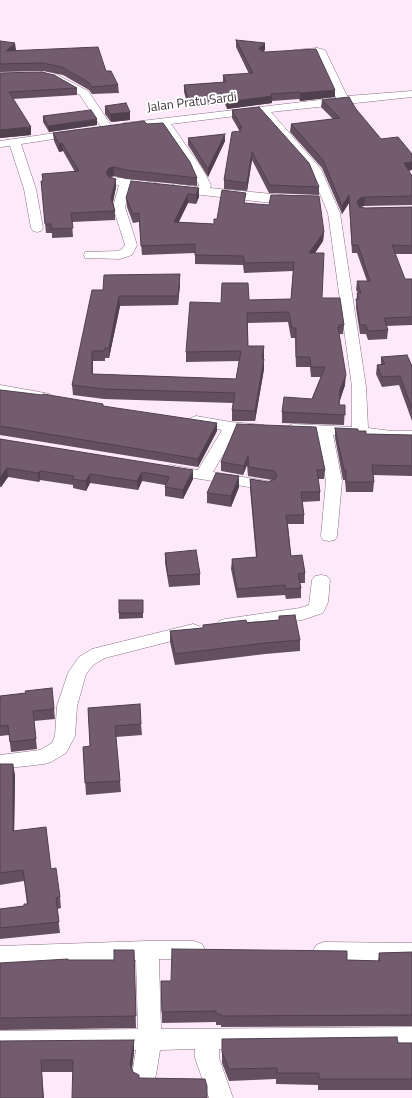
<!DOCTYPE html>
<style>
body{margin:0}
canvas{display:block;background:#fee9fb}
</style>
<canvas width="412" height="1098"></canvas>
<script>
const ctx = document.querySelector('canvas').getContext('2d');
ctx.lineJoin = 'round';
const toPath = rows => new Path2D(rows.map(r => 'M' + r).join(''));
function stroke(path, color, width, dash) { ctx.strokeStyle = color; ctx.lineWidth = width; ctx.lineCap = dash ? 'butt' : 'round'; ctx.setLineDash(dash || []); ctx.stroke(path); }
function fillPath(path, color) { ctx.fillStyle = color; ctx.fill(path, 'evenodd'); }
function label(font, color, halo, rows, align = 'center') {
  ctx.font = font + ' "Titillium Web",sans-serif'; ctx.lineWidth = 4; ctx.setLineDash([]); ctx.textBaseline = 'middle'; ctx.strokeStyle = halo; ctx.fillStyle = color; for (const [text, x, y, turn = 0] of rows) {
    ctx.save(); ctx.translate(x, y); ctx.rotate((+turn || 0) * Math.PI / 180); ctx.textAlign = isNaN(turn) ? turn : align; if (halo) ctx.strokeText(text, 0, 0); ctx.fillText(text, 0, 0); ctx.restore();
  }
}
const minor = toPath([
 [317,48,325,50,326,52,347,96,412,91,412,97,271,112,321,169,340,213,366,387,368,428,392,431,412,431,412,441,392,441,333,435,342,481,337,536,335,540,329,541,323,540,321,536,326,481,317,435,293,434,288,432,285,429,288,426,293,424,352,427,352,387,328,213,310,170,260,113,171,124,203,170,211,185,210,188,293,196,297,197,299,200,297,203,293,204,263,202,176,192,172,191,170,188,172,185,176,184,198,187,199,185,191,170,161,125,124,129,118,126,124,123,336,98,317,54,294,56,289,53,294,50,317,48],
 [56,74,88,91,113,128,111,130,103,130,80,95,52,79,51,77,56,74],
 [76,130,80,131,82,133,80,135,21,144,36,189,43,228,41,231,37,232,33,231,31,228,24,189,10,146,0,147,0,141,76,130],
 [114,177,152,182,156,183,158,186,156,189,152,190,130,187,125,207,137,245,132,255,120,259,85,258,84,255,85,252,118,251,122,249,125,245,113,207,119,185,110,184,108,181,110,178,114,177],
 [0,385,45,393,50,394,52,397,50,400,45,401,0,393,0,385],
 [196,416,231,422,264,425,267,428,264,431,259,433,236,432,213,472,273,482,275,485,273,488,267,490,164,473,162,470,164,467,170,465,198,470,222,430,191,424,188,421,191,418,196,416],
 [321,575,327,576,330,580,328,602,323,613,302,620,225,631,219,629,216,625,219,621,225,619,300,608,309,605,312,580,315,576,321,575],
 [193,624,199,626,202,630,199,634,105,658,93,665,86,674,77,706,75,736,66,753,51,762,44,764,0,769,0,755,40,750,52,743,55,736,57,706,68,673,79,657,92,649,193,624],
 [147,941,194,941,202,944,205,950,202,956,194,959,159,959,161,1029,412,1027,412,1047,219,1049,219,1058,233,1098,209,1098,195,1058,195,1049,160,1050,156,1075,153,1083,144,1086,135,1083,132,1075,136,1050,0,1051,0,1031,138,1029,136,960,0,964,0,946,147,941],
 [324,942,412,943,412,961,324,960,316,957,313,951,316,945,324,942]
]);
stroke(minor, '#866f83', 1);
fillPath(minor, '#fff');
fillPath(toPath([
 [236,40,265,50,263,51,335,97,300,101,299,99,272,101,272,103,227,109,225,104,188,106,184,92,184,85,223,82,223,75,249,74,236,47],
 [0,41,16,50,14,51,106,71,118,85,119,93,92,94,89,90,63,75,43,71,0,72],
 [0,73,77,88,77,95,13,99,31,135,0,138],
 [322,100,356,109,381,139,412,154,412,170,408,171,412,176,412,205,364,206,359,207,365,208,412,207,412,254,395,254,405,279,412,279,412,325,386,326,388,330,387,339,368,340,366,334,360,334,356,308,357,293,358,293,356,290,357,281,367,281,357,253,352,253,349,203,342,214,322,168,290,132,291,124,333,119,321,107],
 [105,106,130,120,111,122,105,114],
 [232,110,319,187,319,195,269,193,252,160,247,191,224,189,224,180,239,131,239,130,232,118],
 [43,116,97,125,49,132,43,122],
 [147,124,197,178,197,186,126,179,114,176,110,177,116,179,116,187,113,202,115,211,115,220,72,222,73,237,52,238,52,233,46,233,41,181,43,181,42,174,75,172,63,151,59,152,54,141,53,133],
 [188,138,225,141,208,177,188,145],
 [199,188,199,197,196,204,188,203,179,222,214,224,214,219,217,219,245,203,324,232,323,241,315,253,322,298,344,325,343,334,339,334,339,336,345,385,340,400,339,405,345,405,344,425,282,423,282,412,312,399,321,377,311,377,310,367,296,367,295,338,291,338,288,322,248,323,248,346,264,356,264,369,255,421,232,421,232,410,233,403,104,399,73,395,72,385,103,290,180,284,178,305,120,306,109,358,105,358,105,361,93,361,93,374,236,379,239,361,186,362,186,352,221,303,249,300,291,299,293,271,244,273,243,265,195,264,195,253,142,255,139,222,133,223,127,207,126,198],
 [381,357,412,366,412,421,399,385,382,387,376,374,377,365,381,365],
 [0,390,103,406,217,431,198,467,0,435],
 [237,424,325,470,324,479,318,479,320,492,320,501,302,502,304,515,304,524,288,524,291,556,305,573,305,583,300,583,301,588,301,598,286,599,285,595,237,598,231,569,232,559,256,557,250,489,250,479,268,482,272,480,248,476,247,465,243,475,221,471,221,462],
 [335,428,358,431,366,434,412,435,412,476,373,475,374,482,373,492,346,492,345,480,343,480,335,438],
 [0,439,193,479,183,499,165,496,165,485,142,481,138,490,90,483,86,491,73,488,73,485,40,480,39,482,8,477,1,487,0,487],
 [239,487,231,507,207,503,207,493],
 [165,553,200,574,200,585,169,587,165,563],
 [143,600,143,618,119,619,119,613],
 [279,616,300,640,300,651,265,654,175,665,170,642,170,631,203,628,203,625,279,620],
 [52,688,55,719,34,721,37,749,11,752,9,735,0,736,0,696,26,693],
 [88,708,141,724,142,735,116,737,121,792,86,795,83,747,90,746],
 [0,764,15,775,14,831,51,869,60,897,61,908,57,909,60,933,0,939,0,909,24,906,27,904,24,881,0,885],
 [134,950,136,1028,0,1030,0,963,68,960,114,960],
 [412,952,412,1026,221,1027,221,1025,216,1025,216,1022,162,1023,161,981,171,981,347,960,378,961,379,953],
 [222,1039,412,1043,412,1090,318,1090,318,1085,276,1084,276,1079,229,1081,222,1063],
 [0,1041,134,1052,132,1068,133,1072,139,1078,207,1086,207,1098,72,1072,42,1072]
]), '#634f60');
fillPath(toPath([
 [15,43,16,50,6,58,6,51],
 [265,43,265,50,259,54,259,48],
 [335,90,335,97,300,101,300,93],
 [272,96,272,103,227,109,227,102],
 [130,112,130,120,111,122,110,114],
 [97,119,97,125,49,132,48,126],
 [31,127,31,135,0,138,0,130],
 [225,134,225,141,208,177,208,169],
 [62,143,63,151,59,152,59,144],
 [252,152,252,160,247,191,247,183],
 [412,162,412,170,403,171,404,163],
 [114,167,114,176,110,177,107,182,106,173,109,168],
 [116,179,116,187,112,207,111,198],
 [199,188,199,197,196,204,196,195],
 [188,194,188,203,174,231,174,222],
 [349,195,349,203,342,214,342,206],
 [365,197,364,206,360,207,357,210,357,202,360,198],
 [324,232,323,241,309,262,309,253],
 [180,274,180,284,178,305,178,296],
 [119,296,120,306,109,358,109,348],
 [264,346,264,356,262,369,262,359],
 [92,351,93,361,92,384],
 [264,359,264,369,255,421,255,411],
 [346,375,345,385,340,400,338,415,340,390],
 [217,423,217,431,198,467,198,459],
 [248,456,247,465,243,475,244,466],
 [7,468,8,477,1,487,0,478],
 [193,470,193,479,183,499,183,490],
 [40,471,40,480,39,482,38,473],
 [142,472,142,481,138,490,137,481],
 [90,474,90,483,86,491,86,481],
 [239,476,239,487,231,507,231,496],
 [13,764,15,775,14,842,13,831],
 [134,1040,134,1052,131,1076,130,1064],
 [41,1060,42,1072,44,1098,43,1098]
]), '#50404e');
const building = toPath([
 [236,40,265,43,259,48,260,50,265,52,316,49,335,90,300,93,299,92,271,94,272,96,227,102,225,97,188,99,184,85,226,82,223,75,253,73,236,40],
 [0,41,15,43,6,51,98,47,106,71,111,71,118,85,92,87,88,82,62,67,43,63,0,64,0,41],
 [42,72,54,75,77,88,9,92,31,127,0,130,0,73,42,72],
 [349,97,356,109,381,139,398,137,412,154,412,162,404,163,412,176,412,196,365,197,360,198,357,202,359,207,365,208,412,207,412,246,392,245,405,279,412,279,412,317,384,318,388,330,368,331,366,325,360,325,356,299,359,299,357,293,361,293,357,281,370,281,358,245,352,245,349,195,342,206,323,160,291,124,340,118,322,100,349,97],
 [126,103,130,112,110,114,105,106,126,103],
 [259,107,309,163,319,187,270,185,252,152,247,183,224,180,232,132,241,131,239,128,242,128,232,110,259,107],
 [91,110,97,119,48,126,43,116,91,110],
 [144,121,147,124,163,123,190,162,197,178,126,170,114,167,109,168,106,173,109,177,116,179,111,198,115,211,71,213,73,228,52,229,51,224,45,224,41,181,43,181,42,174,79,171,62,143,59,144,53,133,144,121],
 [225,134,208,169,188,138,225,134],
 [131,181,199,188,196,195,188,194,174,222,214,224,214,219,217,219,222,190,246,193,244,203,269,205,271,195,319,196,324,232,309,253,324,253,322,298,340,298,344,325,339,325,340,327,338,327,346,375,340,390,339,405,345,405,345,415,282,412,284,397,312,399,325,367,311,367,310,357,296,357,296,328,292,328,289,312,247,313,248,346,264,346,262,359,264,359,255,411,232,410,235,393,104,389,72,385,92,290,103,290,104,275,180,274,178,296,119,296,109,348,105,348,104,351,92,351,92,374,236,379,241,351,186,352,190,302,221,303,222,283,248,283,249,300,291,299,294,262,245,263,243,256,195,255,195,244,141,246,139,213,133,214,126,198,131,181],
 [407,355,412,366,412,409,400,376,382,377,377,365,385,364,381,357,407,355],
 [0,390,9,391,42,395,43,394,103,404,103,406,217,423,198,459,0,426,0,390],
 [237,424,316,427,325,470,317,470,320,492,301,492,304,515,286,515,291,556,302,555,305,573,298,574,301,588,286,589,285,585,237,589,232,559,257,557,250,479,268,482,275,479,277,475,274,471,249,467,248,456,244,466,221,462,237,424],
 [335,428,358,429,358,431,366,431,366,434,412,435,412,466,372,465,374,482,346,482,346,470,344,470,335,428],
 [0,439,193,470,183,490,165,487,169,477,142,472,137,481,90,474,86,481,72,479,74,476,40,471,38,473,7,468,0,478,0,439],
 [216,473,239,476,231,496,207,493,216,473],
 [196,550,200,574,168,576,165,553,196,550],
 [119,600,143,600,143,613,119,613,119,600],
 [295,615,300,640,265,643,175,654,170,631,203,628,203,625,246,620,247,623,279,620,279,616,295,615],
 [52,688,54,709,33,711,36,739,10,742,8,725,0,726,0,696,26,693,25,691,52,688],
 [140,704,141,724,115,726,120,781,85,783,83,747,90,746,88,708,140,704],
 [0,764,13,764,13,831,46,827,51,869,56,868,60,897,56,898,59,922,0,928,0,909,24,906,24,904,28,904,23,870,0,873,0,764],
 [172,949,347,951,347,960,380,961,379,953,412,952,412,1015,221,1016,221,1014,216,1014,216,1011,162,1012,161,981,171,981,172,949],
 [114,950,134,950,136,1016,0,1018,0,963,68,959,68,960,114,960,114,950],
 [397,1037,398,1043,412,1043,412,1079,319,1079,319,1073,277,1073,277,1068,229,1069,222,1052,222,1039,397,1037],
 [134,1040,130,1064,133,1072,139,1075,139,1078,205,1079,207,1086,207,1098,72,1098,73,1060,41,1060,43,1098,0,1098,0,1041,134,1040]
]);
fillPath(building, '#735c70');
stroke(building, '#50404e', 1);
label('13px', '#3c323a', '#fff', [
 ["Jalan Pratu Sardi",192,103,-7]
]);
</script>
